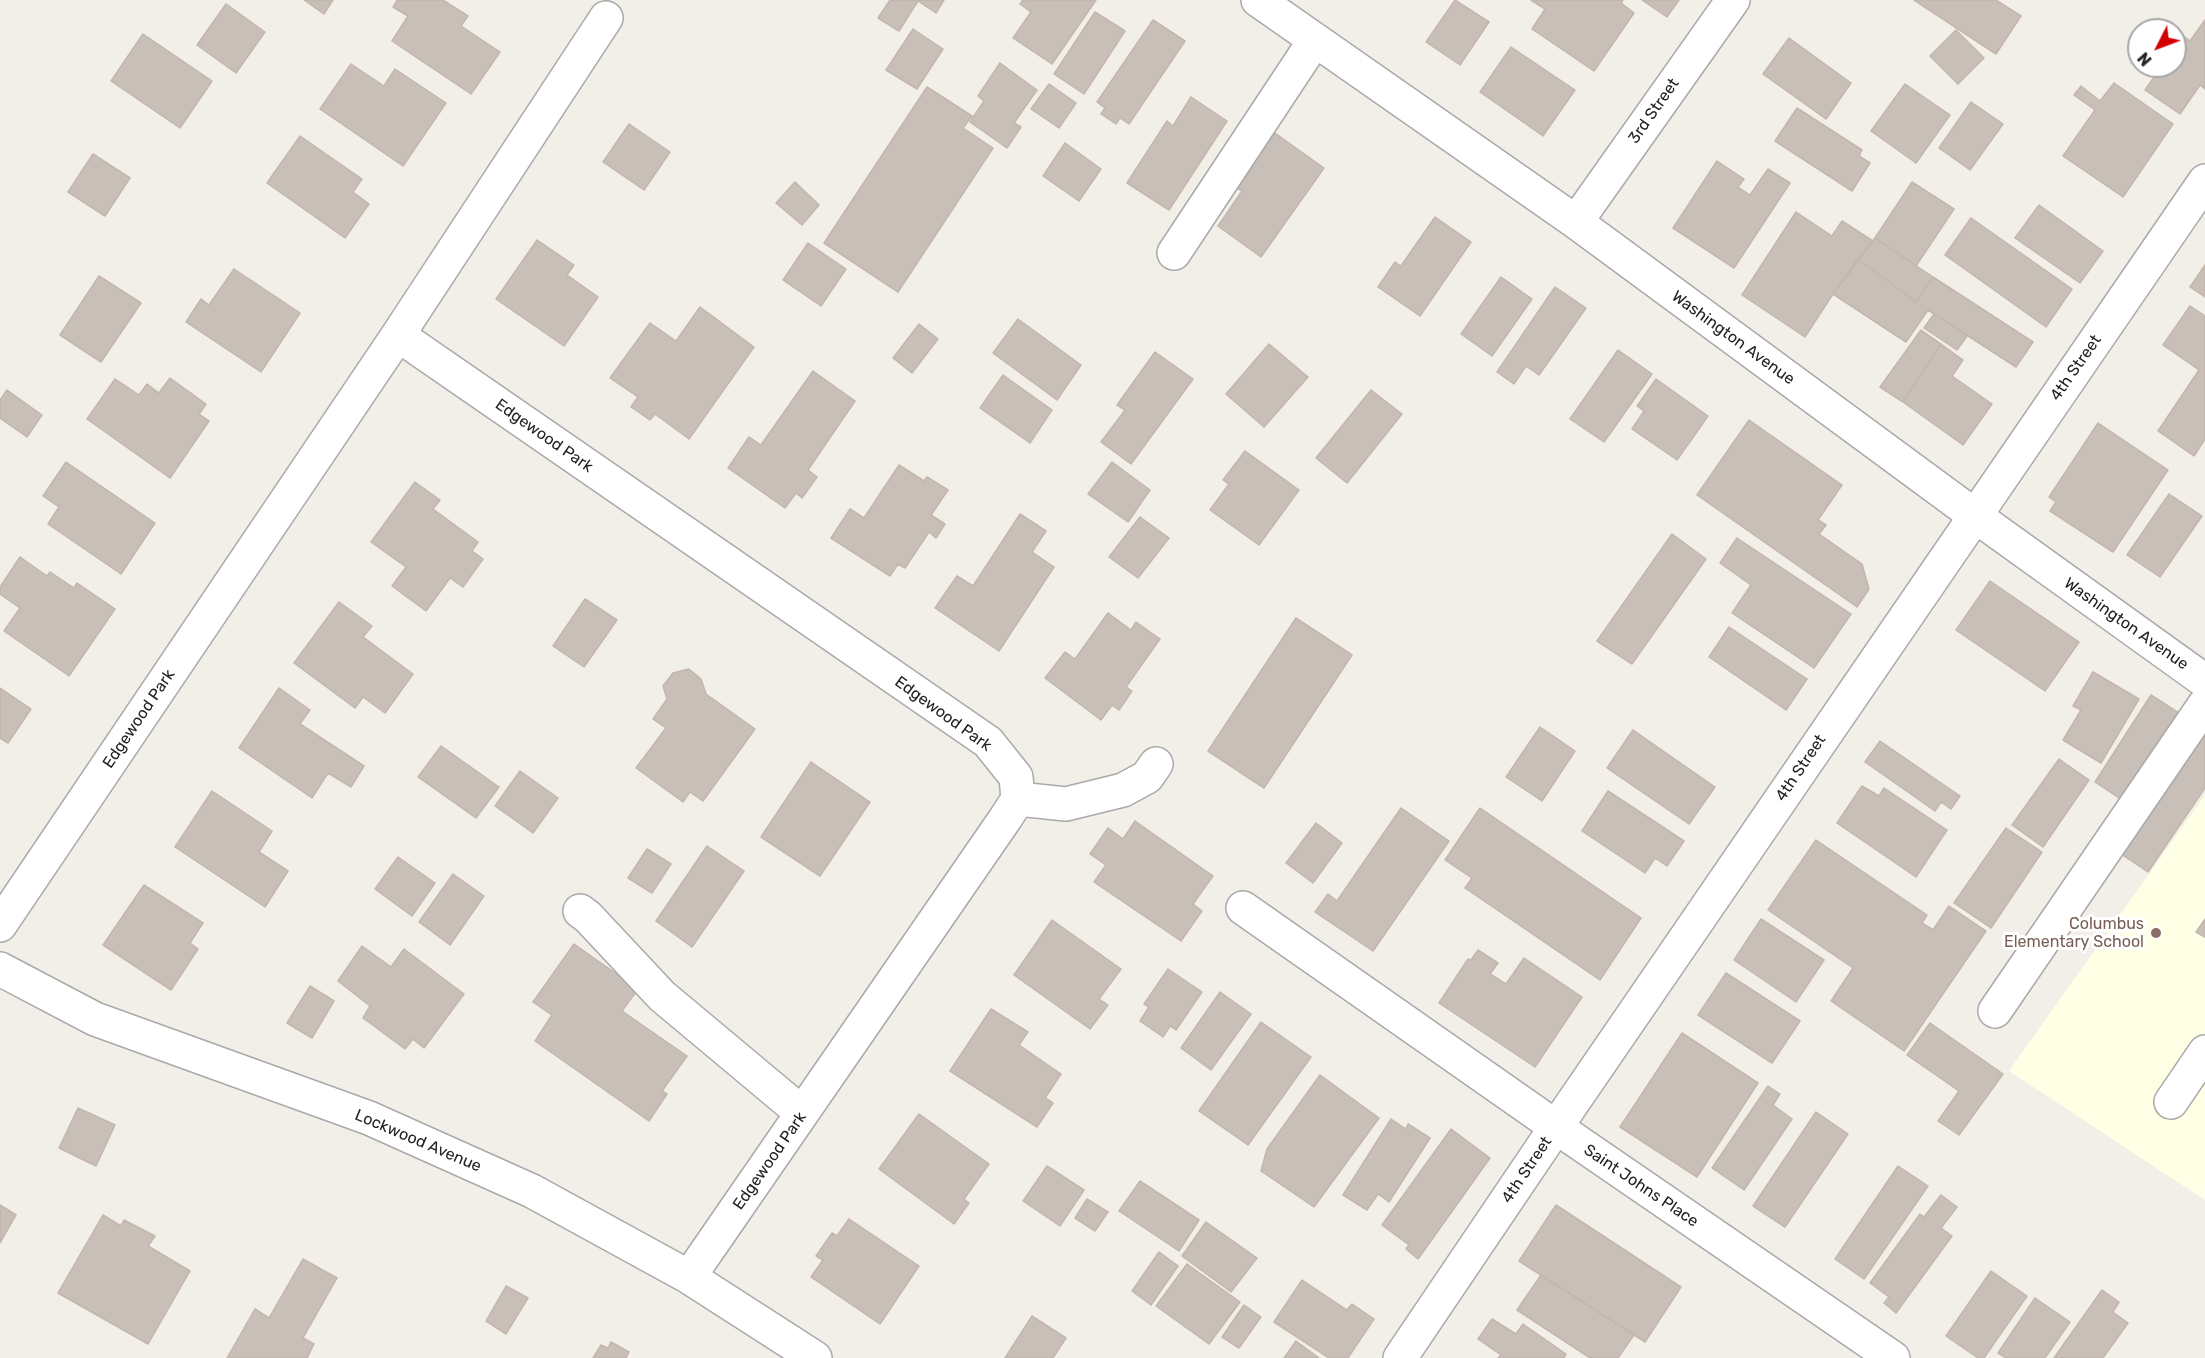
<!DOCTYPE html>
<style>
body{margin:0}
#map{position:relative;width:2205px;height:1358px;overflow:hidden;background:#f2efe9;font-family:Rubik,sans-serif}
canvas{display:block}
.north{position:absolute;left:2127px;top:18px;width:60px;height:60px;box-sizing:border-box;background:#fff;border:2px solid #a7a7a7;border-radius:50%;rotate:228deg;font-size:16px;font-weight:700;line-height:24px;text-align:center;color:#222}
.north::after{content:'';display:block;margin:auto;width:21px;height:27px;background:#d40000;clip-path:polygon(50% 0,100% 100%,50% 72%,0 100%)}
</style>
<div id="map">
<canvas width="2205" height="1358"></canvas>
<div class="north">N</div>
</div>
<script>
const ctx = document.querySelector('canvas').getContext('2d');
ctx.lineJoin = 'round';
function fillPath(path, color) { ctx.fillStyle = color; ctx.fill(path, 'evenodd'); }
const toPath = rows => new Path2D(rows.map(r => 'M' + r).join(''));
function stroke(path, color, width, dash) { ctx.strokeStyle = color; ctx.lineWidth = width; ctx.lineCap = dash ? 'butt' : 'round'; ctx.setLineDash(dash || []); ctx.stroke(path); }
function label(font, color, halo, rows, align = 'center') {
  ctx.font = font + ' Rubik,sans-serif'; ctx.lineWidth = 6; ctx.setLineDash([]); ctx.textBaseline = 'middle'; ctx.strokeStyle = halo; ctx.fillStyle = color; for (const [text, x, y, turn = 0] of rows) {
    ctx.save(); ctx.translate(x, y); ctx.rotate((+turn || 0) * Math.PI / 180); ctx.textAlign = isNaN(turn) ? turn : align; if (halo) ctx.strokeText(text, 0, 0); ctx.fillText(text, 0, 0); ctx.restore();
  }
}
fillPath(toPath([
 [2205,795,2205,1200,2009,1071]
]), '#ffffe5');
const building = toPath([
 [304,0,333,0,324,14,304,0],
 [397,0,443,0,468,16,461,26,500,52,471,94,392,41,408,16,393,7,397,0],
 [890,0,944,0,936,13,918,1,899,31,878,18,890,0],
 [1023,0,1096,0,1052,64,1013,38,1031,12,1020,4,1023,0],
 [1455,0,1489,22,1460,65,1426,42,1455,0],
 [1531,0,1623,0,1621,3,1634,13,1594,71,1532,29,1545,9,1531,0],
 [1642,0,1679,0,1667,17,1642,0],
 [1914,0,1996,0,2021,16,1996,54,1914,0],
 [226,4,265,32,236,73,197,45,226,4],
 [1095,12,1125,31,1084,94,1054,74,1095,12],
 [1153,20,1185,41,1129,124,1120,118,1116,124,1101,114,1105,108,1097,102,1153,20],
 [2205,20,2205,89,2200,85,2180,114,2145,90,2162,66,2175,66,2175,47,2183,36,2190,41,2205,20],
 [913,29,943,49,917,89,886,70,913,29],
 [1956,30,1984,58,1958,84,1930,56,1956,30],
 [143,34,212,81,180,128,111,81,143,34],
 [1789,38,1851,83,1826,119,1763,74,1789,38],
 [1511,47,1575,90,1543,136,1480,92,1511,47],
 [1000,63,1037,90,1014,123,1021,127,1007,148,970,122,984,101,978,96,1000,63],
 [351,64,384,86,395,69,446,103,403,166,320,109,351,64],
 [2114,83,2173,124,2123,197,2063,156,2095,110,2074,95,2081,86,2100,101,2114,83],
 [1049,84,1076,103,1059,128,1031,109,1049,84],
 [1905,84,1950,115,1916,163,1871,131,1905,84],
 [927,87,972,116,963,128,993,148,898,292,824,243,927,87],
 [1191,97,1227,121,1169,210,1127,183,1167,121,1173,126,1191,97],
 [1971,102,2003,124,1970,170,1939,148,1971,102],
 [1797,108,1862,150,1859,156,1870,163,1852,191,1775,141,1797,108],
 [629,124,670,152,644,190,603,162,629,124],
 [1272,131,1324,168,1261,257,1218,226,1242,191,1234,186,1272,131],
 [300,136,362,179,353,192,369,204,345,238,267,183,300,136],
 [1065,143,1101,169,1079,201,1043,176,1065,143],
 [93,154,130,178,105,216,68,192,93,154],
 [1717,161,1744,179,1738,187,1750,195,1768,169,1790,183,1734,268,1673,228,1717,161],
 [795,182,819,205,802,225,776,203,795,182],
 [1912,182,1954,209,1916,266,1875,238,1912,182],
 [2039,205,2103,251,2080,283,2015,238,2039,205],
 [1796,212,1832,236,1842,221,1873,241,1833,294,1805,337,1742,295,1796,212],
 [1435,217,1471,242,1420,316,1378,287,1395,262,1401,266,1435,217],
 [1971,218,2072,289,2046,327,1945,255,1971,218],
 [1875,238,1933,277,1916,302,1858,259,1875,238],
 [537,240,574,265,567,275,598,297,564,346,496,299,537,240],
 [808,243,846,269,821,306,783,280,808,243],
 [1858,259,1916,302,1933,277,2033,342,2016,367,1928,310,1906,342,1833,294,1858,259],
 [2205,265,2205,297,2190,287,2205,265],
 [234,269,300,313,261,372,186,322,201,299,209,305,234,269],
 [99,276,141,303,101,362,60,335,99,276],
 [1501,277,1532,299,1492,356,1461,334,1501,277],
 [1555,287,1586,308,1539,375,1526,366,1514,384,1497,372,1555,287],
 [2190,306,2205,316,2205,439,2194,456,2158,431,2199,370,2163,345,2190,306],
 [700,307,754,347,689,439,655,414,650,420,631,407,638,397,610,378,650,323,676,341,700,307],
 [1934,314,1967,336,1957,350,1924,328,1934,314],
 [1018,319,1081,365,1057,400,993,353,1018,319],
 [919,324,938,339,912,373,893,358,919,324],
 [1921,330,1941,344,1903,402,1880,387,1921,330],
 [1269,344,1308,377,1264,427,1226,394,1269,344],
 [1941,344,1963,360,1952,376,1992,404,1963,445,1903,402,1941,344],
 [1618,350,1652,374,1604,442,1570,419,1618,350],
 [1155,352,1193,379,1131,464,1101,442,1125,410,1117,405,1155,352],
 [813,371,855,401,808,470,817,477,802,498,796,493,785,508,728,468,749,437,761,445,813,371],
 [1003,375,1052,410,1030,443,980,408,1003,375],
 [170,378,206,404,199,414,209,421,170,478,87,419,115,379,139,395,147,384,159,393,170,378],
 [1656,379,1708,416,1677,460,1632,429,1644,411,1637,406,1656,379],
 [7,390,42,415,27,437,0,418,0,400,7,390],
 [1371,390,1402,414,1347,483,1316,458,1371,390],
 [1749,420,1842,485,1818,520,1826,525,1819,534,1862,564,1869,589,1857,607,1697,495,1749,420],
 [2098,423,2168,470,2113,552,2050,511,2056,502,2049,497,2098,423],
 [1245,451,1299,490,1259,545,1210,510,1229,484,1223,480,1245,451],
 [66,462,155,523,121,574,48,524,59,507,43,496,66,462],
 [1112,462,1150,490,1128,522,1088,494,1112,462],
 [899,465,924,481,927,477,948,490,931,515,945,524,936,538,929,532,905,568,898,564,890,576,831,538,850,509,864,518,899,465],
 [415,482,440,500,433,509,478,542,472,551,483,559,463,587,450,578,426,611,392,586,406,567,371,542,415,482],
 [2169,494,2202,516,2160,577,2127,555,2169,494],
 [1020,514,1046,531,1032,552,1054,567,999,651,935,608,957,576,973,586,1020,514],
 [1140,517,1169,538,1138,578,1109,557,1140,517],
 [1672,534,1706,559,1632,664,1597,641,1672,534],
 [1737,538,1851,614,1814,668,1732,613,1751,585,1720,563,1737,538],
 [20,557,47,576,50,572,74,588,77,583,115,609,69,676,4,631,20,608,0,594,0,587,20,557],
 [1990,581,2079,642,2045,691,1956,630,1990,581],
 [585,599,617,620,584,667,553,646,585,599],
 [339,602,372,626,363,637,413,674,385,713,363,697,355,708,294,663,339,602],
 [1108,613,1131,630,1136,622,1160,639,1126,687,1132,691,1119,710,1112,705,1101,720,1045,678,1065,652,1075,659,1108,613],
 [1296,618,1352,655,1264,788,1208,751,1296,618],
 [1729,627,1807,679,1786,710,1709,657,1729,627],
 [689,669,701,679,706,694,755,729,703,801,690,792,683,802,636,768,666,728,653,719,667,699,663,686,673,673,689,669],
 [2093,672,2139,699,2101,763,2063,740,2081,710,2073,706,2093,672],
 [0,688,31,709,8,743,0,738,0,688],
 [279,688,310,710,300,724,364,766,351,787,328,773,312,798,239,748,279,688],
 [2151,695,2185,717,2128,804,2095,782,2151,695],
 [1540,727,1575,751,1542,801,1506,777,1540,727],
 [1633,730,1715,787,1689,824,1607,768,1633,730],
 [2205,732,2205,788,2148,872,2121,854,2205,732],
 [1880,741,1960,796,1951,809,1941,802,1935,811,1865,762,1880,741],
 [441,746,499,787,476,818,418,777,441,746],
 [2059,759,2089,780,2043,847,2012,825,2059,759],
 [811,762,870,802,820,876,761,837,811,762],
 [520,771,558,798,533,833,495,806,520,771],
 [1862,786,1879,796,1884,788,1947,830,1916,877,1837,823,1862,786],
 [212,791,272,831,259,852,288,871,265,907,175,847,212,791],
 [1608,791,1684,841,1667,866,1655,858,1645,873,1582,831,1608,791],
 [1401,808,1449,841,1373,951,1315,912,1328,894,1337,901,1401,808],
 [1480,808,1641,918,1600,980,1465,888,1472,878,1445,860,1480,808],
 [1135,821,1213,876,1193,904,1202,911,1181,941,1094,882,1106,865,1090,854,1108,828,1123,839,1135,821],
 [1316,823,1342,843,1313,883,1286,863,1316,823],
 [2006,828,2042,852,1991,928,1954,903,2006,828],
 [1816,840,1927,915,1922,923,1933,930,1949,906,1986,931,1904,1051,1831,1001,1853,968,1768,910,1816,840],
 [707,846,744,871,692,947,656,921,707,846],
 [647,849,671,864,652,893,628,878,647,849],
 [398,857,435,883,412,916,375,889,398,857],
 [453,874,484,896,450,945,419,922,453,874],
 [144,885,203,923,190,943,198,949,171,990,103,945,144,885],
 [1761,919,1824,960,1796,1002,1734,960,1761,919],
 [2205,919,2205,937,2196,932,2205,919],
 [1052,920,1121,969,1099,999,1108,1005,1090,1029,1014,975,1052,920],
 [574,944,638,989,622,1011,687,1056,662,1091,667,1094,649,1121,535,1041,552,1015,533,1002,574,944],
 [362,946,391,967,404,949,464,994,424,1048,413,1039,405,1049,363,1018,370,1006,338,981,362,946],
 [1478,950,1498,963,1490,974,1506,984,1524,958,1582,997,1535,1067,1439,1003,1468,959,1471,960,1478,950],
 [1168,969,1202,992,1176,1030,1170,1026,1163,1037,1140,1021,1149,1007,1144,1004,1168,969],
 [1726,973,1800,1021,1772,1063,1698,1015,1726,973],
 [310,986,334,1001,312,1038,287,1023,310,986],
 [1220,992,1251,1014,1211,1070,1181,1048,1220,992],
 [991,1009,1028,1032,1019,1045,1061,1074,1045,1098,1053,1103,1037,1127,950,1071,991,1009],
 [1261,1022,1311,1057,1248,1145,1199,1111,1261,1022],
 [1930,1023,2003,1074,1959,1135,1938,1121,1959,1091,1907,1055,1930,1023],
 [1682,1033,1758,1083,1697,1177,1620,1127,1682,1033],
 [1320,1075,1379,1118,1314,1207,1261,1171,1267,1149,1320,1075],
 [1768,1086,1780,1094,1773,1105,1792,1119,1744,1190,1712,1168,1768,1086],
 [78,1108,115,1125,96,1166,59,1148,78,1108],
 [1816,1112,1848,1134,1785,1227,1753,1206,1816,1112],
 [919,1114,989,1164,964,1199,969,1203,954,1224,879,1169,919,1114],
 [1391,1119,1406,1129,1408,1124,1430,1138,1389,1202,1378,1194,1367,1210,1343,1195,1391,1119],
 [1451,1129,1490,1158,1418,1259,1406,1249,1409,1245,1382,1225,1451,1129],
 [1047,1166,1084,1190,1060,1226,1023,1201,1047,1166],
 [1898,1166,1928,1186,1864,1279,1835,1259,1898,1166],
 [1140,1181,1199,1220,1179,1251,1119,1211,1140,1181],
 [1941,1195,1957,1207,1941,1228,1952,1236,1896,1313,1884,1303,1889,1297,1870,1283,1920,1214,1924,1217,1941,1195],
 [1087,1199,1108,1212,1095,1231,1075,1218,1087,1199],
 [0,1205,16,1215,0,1243,0,1205],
 [1556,1205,1681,1287,1645,1342,1519,1261,1556,1205],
 [103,1215,121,1226,124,1220,155,1236,148,1246,190,1271,148,1344,58,1293,103,1215],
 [849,1219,919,1266,880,1324,811,1277,823,1260,816,1256,832,1233,837,1236,849,1219],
 [1206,1222,1257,1258,1231,1292,1182,1256,1206,1222],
 [1159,1252,1178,1266,1151,1305,1132,1291,1159,1252],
 [303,1259,337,1278,303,1338,314,1344,307,1358,227,1358,255,1309,269,1318,303,1259],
 [1187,1264,1240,1302,1209,1344,1156,1306,1187,1264],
 [1991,1271,2027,1296,1984,1358,1978,1358,1946,1336,1991,1271],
 [1541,1275,1634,1335,1618,1358,1590,1358,1517,1310,1541,1275],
 [1302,1280,1347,1310,1352,1304,1374,1319,1348,1358,1329,1358,1274,1322,1302,1280],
 [506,1286,528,1298,506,1334,486,1321,506,1286],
 [2102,1290,2119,1302,2113,1312,2128,1323,2103,1358,2054,1358,2102,1290],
 [2035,1298,2070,1322,2045,1358,2006,1358,1998,1353,2035,1298],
 [1244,1305,1261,1317,1239,1348,1222,1337,1244,1305],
 [1032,1316,1066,1338,1053,1358,1005,1358,1032,1316],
 [1492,1319,1516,1334,1523,1324,1566,1354,1564,1358,1498,1358,1501,1355,1478,1339,1492,1319],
 [1296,1341,1319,1358,1284,1358,1296,1341],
 [611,1342,629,1352,626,1358,593,1358,601,1345,608,1348,611,1342]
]);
fillPath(building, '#c7bfb8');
stroke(building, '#c4b6ab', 1.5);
const minor = toPath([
 [1258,0,1576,222,1974,515,2205,681],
 [1576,222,1733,0],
 [1174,253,1315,40],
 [398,335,988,742,1016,777,1018,799,1005,819,689,1277],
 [1018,799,1066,804,1123,790,1147,777,1156,764],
 [1243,908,1556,1127,1893,1358],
 [580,911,588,917,662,996,802,1113],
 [0,925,398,335,606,18],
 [0,969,95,1019,369,1118,532,1191,689,1277,815,1358],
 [1995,1011,2205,704],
 [2171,1102,2205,1052],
 [1400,1358,1556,1127,2205,181]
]);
stroke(minor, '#a9a9a9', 36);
stroke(minor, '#fff', 33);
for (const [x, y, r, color] of [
 [2156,933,6,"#8d6e63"]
]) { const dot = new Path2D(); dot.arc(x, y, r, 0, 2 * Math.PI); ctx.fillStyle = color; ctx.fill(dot); stroke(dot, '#fff', 2); }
label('16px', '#222', '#fff', [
 ["3rd Street",1654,111,-55],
 ["Washington Avenue",1733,338,36],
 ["4th Street",2076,368,-55],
 ["Edgewood Park",544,436,35],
 ["Washington Avenue",2126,624,35],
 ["Edgewood Park",943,714,36],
 ["Edgewood Park",139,719,-56],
 ["4th Street",1801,768,-56],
 ["Lockwood Avenue",418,1141,23],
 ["Edgewood Park",770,1161,-55],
 ["4th Street",1527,1170,-56],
 ["Saint Johns Place",1641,1186,34]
]);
label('16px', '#785e54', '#fff', [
 ["Columbus",2144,924],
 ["Elementary School",2144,942]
], 'right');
</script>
